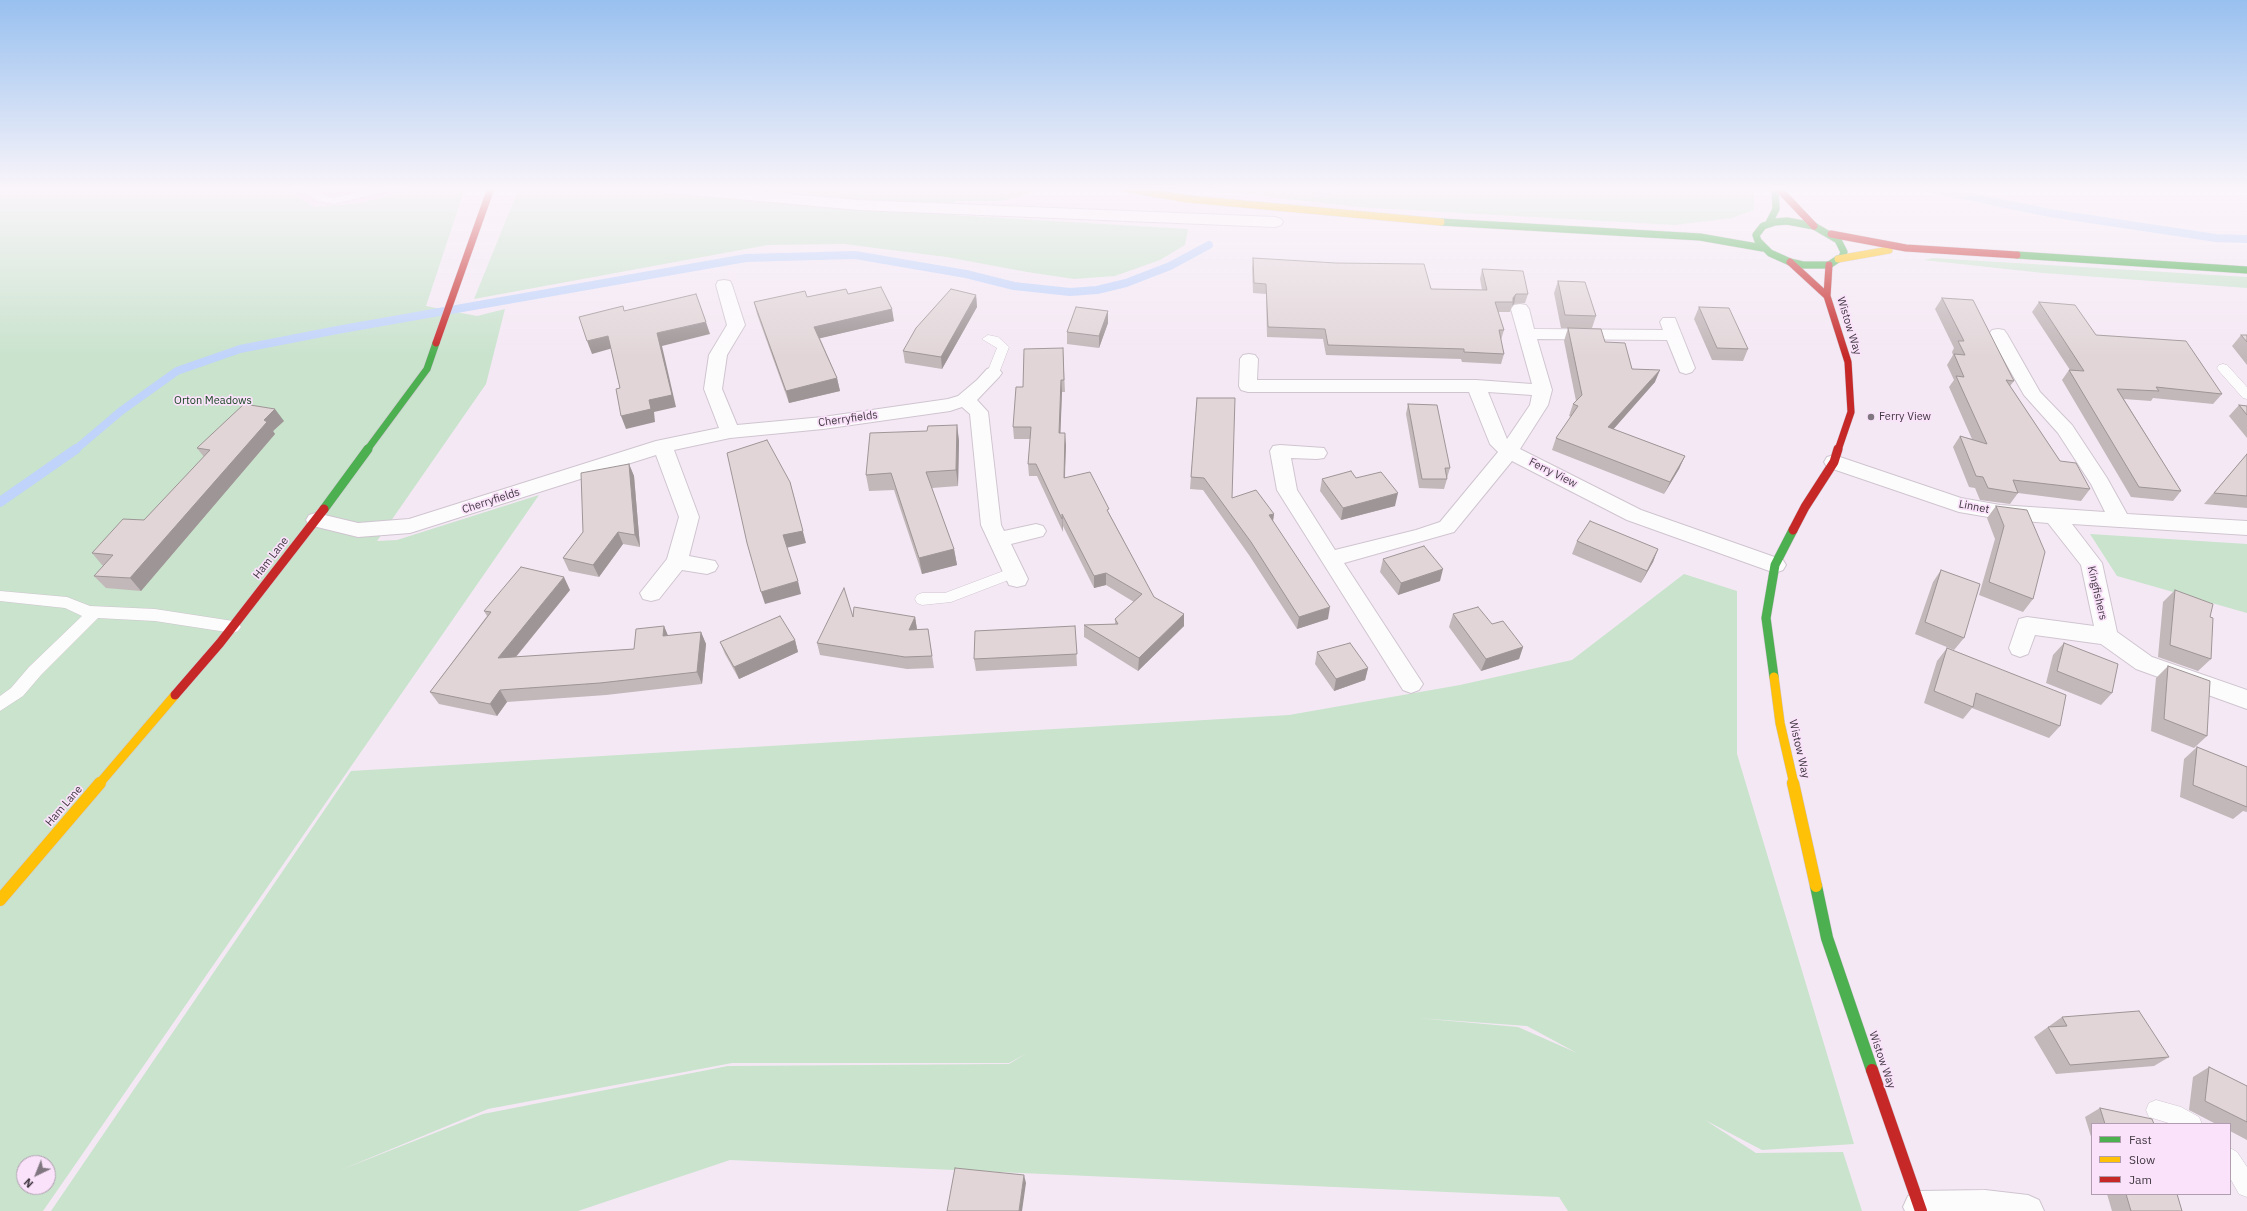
<!DOCTYPE html>
<style>
body{margin:0}
#map{position:relative;width:2247px;height:1211px;overflow:hidden;background:#f4e8f4;font-family:"IBM Plex Sans",sans-serif}
canvas{display:block}
.legend{position:absolute;left:2091px;top:1123px;width:140px;height:72px;box-sizing:border-box;background:#fae2fa;border:1px solid #b09eb0;margin:0;padding:5px 7px;list-style:none;font-size:12px;color:#413841}
.legend li{display:flex;align-items:center;gap:8px;height:20px}
.legend b{width:20px;border:1px solid #b09eb0}
.north{position:absolute;left:16px;top:1155px;width:40px;height:40px;box-sizing:border-box;background:#fae2fa;border:1px solid #b09eb0;border-radius:50%;rotate:223deg;font-size:11px;font-weight:700;line-height:16px;text-align:center;color:#413841}
.north::after{content:'';display:block;margin:auto;width:14px;height:18px;background:#807680;clip-path:polygon(50% 0,100% 100%,50% 72%,0 100%)}
</style>
<div id="map">
<canvas width="2247" height="1211"></canvas>
<ul class="legend">
<li><b style="height:5px;background:#4caf50"></b>Fast</li>
<li><b style="height:5px;background:#ffc107"></b>Slow</li>
<li><b style="height:5px;background:#c62828"></b>Jam</li>
</ul>
<div class="north">N</div>
</div>
<script>
const ctx = document.querySelector('canvas').getContext('2d');
ctx.lineJoin = 'round';
function fillPath(path, color) { ctx.fillStyle = color; ctx.fill(path, 'evenodd'); }
const toPath = rows => new Path2D(rows.map(r => 'M' + r).join(''));
function stroke(path, color, width, dash) { ctx.strokeStyle = color; ctx.lineWidth = width; ctx.lineCap = dash ? 'butt' : 'round'; ctx.setLineDash(dash || []); ctx.stroke(path); }
function label(font, color, halo, rows, align = 'center') {
  ctx.font = font + ' "IBM Plex Sans",sans-serif'; ctx.lineWidth = 3.5; ctx.setLineDash([]); ctx.textBaseline = 'middle'; ctx.strokeStyle = halo; ctx.fillStyle = color; for (const [text, x, y, turn = 0] of rows) {
    ctx.save(); ctx.translate(x, y); ctx.rotate((+turn || 0) * Math.PI / 180); ctx.textAlign = isNaN(turn) ? turn : align; if (halo) ctx.strokeText(text, 0, 0); ctx.fillText(text, 0, 0); ctx.restore();
  }
}
fillPath(toPath([
 [285,188,415,188,361,203,314,207]
]), '#f5dff6');
fillPath(toPath([
 [0,188,285,188,314,207,361,203,415,188,465,188,426,306,477,316,505,309,486,384,377,541,397,540,539,495,43,1211,0,1211],
 [24,1163,48,1163,48,1187,24,1187],
 [519,188,1028,188,1029,194,1001,201,955,201,952,215,1188,229,1185,245,1160,260,1115,276,1074,279,1027,272,946,257,844,244,768,245,474,299],
 [1194,188,1751,188,1754,194,1754,210,1732,218,1674,225,1355,207],
 [1933,258,2247,277,2247,288,2043,273,1923,260],
 [2090,534,2247,544,2247,613,2117,576],
 [1684,574,1737,591,1737,754,1854,1144,1762,1150,1705,1120,1756,1153,1843,1152,1862,1211,1568,1211,1559,1197,730,1160,578,1211,51,1211,351,771,1289,715,1460,685,1572,660],
 [1417,1018,1527,1026,1577,1053,1518,1027],
 [1027,1053,1009,1064,728,1066,483,1114,338,1171,488,1109,732,1063,1009,1063]
]), '#c9e3cd');
stroke(toPath([
 [1928,188,2050,213,2216,238,2247,239],
 [1318,194,1338,188],
 [75,450,121,411,177,371,240,349,337,330,746,258,855,255,966,274,1014,286,1070,292,1097,290,1126,283,1170,266,1209,245]
]), '#c0d3fa', 8);
stroke(toPath([
 [0,502,76,449]
]), '#c0d3fa', 10);
const lane = toPath([
 [299,188,311,188,325,196,333,198,377,188,393,188,392,190,333,204,318,201,299,188],
 [988,335,998,337,1009,347,999,373,993,377,987,373,997,348,982,339,988,335],
 [2223,364,2227,365,2247,387,2247,399,2243,398,2219,371,2217,368,2219,365,2223,364],
 [1014,567,1019,568,1021,572,1019,576,951,602,922,605,917,603,915,599,917,595,922,593,945,593,1014,567],
 [0,591,67,597,90,606,155,609,233,621,238,623,241,627,238,631,233,633,155,621,98,618,41,675,23,696,0,711,0,696,11,688,29,667,82,616,65,608,0,601,0,591],
 [2156,1100,2181,1107,2199,1117,2202,1124,2172,1124,2149,1117,2146,1110,2149,1103,2156,1100],
 [2230,1148,2237,1152,2247,1167,2247,1197,2239,1194,2230,1178,2230,1148]
]);
const street = toPath([
 [663,188,719,188,859,200,1275,217,1281,219,1283,222,1281,225,1275,227,859,210,671,193,666,191,663,188],
 [724,280,730,281,732,285,745,325,727,355,722,389,737,425,823,417,948,399,958,396,977,380,987,369,993,367,999,369,1002,373,999,377,977,400,988,412,1001,525,1004,531,1036,524,1043,526,1046,531,1043,536,1011,544,1028,579,1025,585,1017,587,1009,585,981,525,970,414,962,407,950,411,823,429,730,438,674,450,699,517,689,556,715,561,718,566,715,571,707,574,682,570,659,599,651,601,643,599,640,593,667,559,679,517,656,455,410,533,358,537,309,525,306,520,309,515,316,513,358,523,409,519,656,441,719,428,704,389,709,355,727,325,716,285,718,281,724,280],
 [1520,304,1526,305,1529,309,1534,329,1663,330,1660,322,1663,318,1675,318,1695,368,1692,372,1686,374,1680,372,1667,340,1537,339,1552,390,1548,405,1520,449,1641,510,1783,560,1786,565,1783,570,1775,573,1627,520,1512,461,1454,532,1344,563,1423,684,1419,690,1411,693,1403,690,1277,490,1270,451,1273,446,1280,445,1324,448,1327,453,1324,458,1317,459,1291,458,1297,490,1335,550,1416,530,1440,522,1498,452,1490,444,1469,392,1248,392,1241,390,1239,386,1240,359,1243,355,1249,354,1255,355,1258,359,1257,380,1476,380,1532,384,1511,309,1514,305,1520,304],
 [1488,392,1532,395,1530,405,1507,439,1488,392],
 [1998,329,2004,330,2007,334,2040,392,2072,425,2107,478,2127,514,2247,521,2247,535,2072,524,2102,563,2117,632,2152,657,2247,690,2247,709,2136,669,2101,644,2035,635,2028,654,2020,657,2012,654,2009,648,2019,619,2027,617,2094,626,2081,565,2048,523,2000,519,1959,512,1827,467,1824,462,1827,457,1834,455,1961,498,2000,505,2105,512,2091,484,2058,433,2024,395,1989,334,1992,330,1998,329],
 [1985,1190,2028,1195,2039,1200,2044,1211,1905,1211,1903,1207,1908,1196,1919,1191,1985,1190]
]);
const fastFar2 = toPath([
 [1441,222,1700,237,1763,248],
 [1769,223,1776,209,1775,188],
 [2017,255,2247,270],
 [1838,259,1829,265,1803,265,1790,262,1770,253,1758,241,1756,235,1763,226,1775,222,1787,221,1814,226,1838,240,1844,252,1842,257],
 [367,450,427,369,436,343]
]);
const fastFar1 = toPath([
 [324,509,368,449],
 [1774,677,1766,618,1775,565,1793,530]
]);
const fast = toPath([
 [1816,886,1827,938,1872,1070]
]);
const slowFar2 = toPath([
 [1124,188,1188,199,1441,222],
 [1838,259,1889,250]
]);
const slowFar1 = toPath([
 [1774,677,1780,723,1794,784],
 [99,784,175,695]
]);
const slow = toPath([
 [1793,783,1816,886],
 [0,900,100,783]
]);
const jamFar2 = toPath([
 [1778,188,1814,226],
 [1831,234,1906,248,2017,255],
 [1790,262,1827,296],
 [1829,265,1827,296,1848,362,1851,412,1838,450],
 [436,343,491,188]
]);
const jamFar1 = toPath([
 [1793,530,1805,507,1834,462,1838,449],
 [175,695,220,643,324,509]
]);
const jam = toPath([
 [1872,1070,1921,1211]
]);
stroke(lane, '#cfc5cf', 1);
stroke(street, '#cfc5cf', 2);
stroke(fastFar2, '#cfc5cf', 8);
stroke(fastFar1, '#cfc5cf', 10);
stroke(fast, '#cfc5cf', 13);
stroke(slowFar2, '#cfc5cf', 8);
stroke(slowFar1, '#cfc5cf', 10);
stroke(slow, '#cfc5cf', 13);
stroke(jamFar2, '#cfc5cf', 8);
stroke(jamFar1, '#cfc5cf', 10);
stroke(jam, '#cfc5cf', 13);
fillPath(lane, '#fdfcfd');
fillPath(street, '#fdfcfd');
stroke(fastFar2, '#4caf50', 7);
stroke(fastFar1, '#4caf50', 9);
stroke(fast, '#4caf50', 12);
stroke(slowFar2, '#ffc107', 7);
stroke(slowFar1, '#ffc107', 9);
stroke(slow, '#ffc107', 12);
stroke(jamFar2, '#c62828', 7);
stroke(jamFar1, '#c62828', 9);
stroke(jam, '#c62828', 12);
fillPath(toPath([
 [1253,258,1431,289,1482,290,1480,279,1482,269,1528,294,1525,303,1514,304,1512,306,1510,312,1498,312,1504,330,1501,340,1504,354,1501,364,1462,362,1461,359,1326,355,1323,339,1267,337,1266,294,1253,293,1252,268],
 [1558,281,1596,316,1592,328,1561,328,1554,293],
 [848,294,894,321,820,338,837,378,840,391,789,403,757,314,754,302],
 [976,295,977,307,942,369,905,363,903,351],
 [1942,298,2014,381,2010,386,2060,461,2090,489,2081,501,2018,493,2010,504,1980,500,1975,488,1969,487,1953,447,1960,436,1972,439,1949,387,1954,380,1947,365,1953,355,1952,352,1954,348,1935,309],
 [2039,302,2096,335,2222,394,2213,404,2153,398,2151,401,2124,399,2181,491,2173,501,2131,497,2062,380,2069,370,2070,370,2032,312],
 [1699,307,1748,349,1743,361,1712,360,1694,319],
 [1108,311,1108,323,1099,348,1067,344,1067,332],
 [1568,328,1605,342,1632,369,1655,382,1613,429,1685,456,1679,469,1664,494,1552,450,1556,438,1571,417,1569,416,1573,404,1576,401,1564,341],
 [2241,335,2247,335,2247,365,2232,346],
 [1063,348,1065,392,1062,392,1060,433,1066,445,1065,478,1109,513,1154,597,1184,626,1138,671,1084,637,1084,625,1115,624,1115,619,1134,602,1106,585,1094,588,1063,526,1063,532,1037,476,1029,476,1028,464,1030,439,1014,439,1013,427,1023,387],
 [1197,398,1232,498,1274,514,1273,522,1328,619,1297,629,1249,555,1203,490,1190,489],
 [1408,404,1450,468,1447,478,1446,478,1447,479,1444,489,1419,488,1406,414],
 [2239,405,2247,406,2247,438,2229,416],
 [284,421,273,431,275,434,141,591,106,588,94,576,103,566,92,553,144,520,204,457,197,448],
 [957,425,959,441,958,486,932,488,954,549,957,565,922,574,894,490,869,491,866,475],
 [2247,454,2247,508,2204,504],
 [629,464,634,476,640,547,623,544,599,577,569,571,563,558,583,532],
 [1356,478,1395,506,1341,520,1320,491,1322,479],
 [1996,506,2033,599,2023,612,1979,595,1995,539,1987,518],
 [1577,541,1658,549,1653,562,1641,583,1572,554],
 [1383,559,1440,581,1398,595,1380,572],
 [1941,570,1964,638,1954,650,1915,634,1933,582],
 [570,590,516,657,634,649,664,626,668,636,701,632,706,644,702,684,606,695,507,702,497,716,439,704,430,692,487,616,484,611],
 [2175,590,2210,617,2211,659,2198,671,2158,657,2163,602],
 [1453,614,1492,624,1523,647,1519,659,1481,671,1449,627],
 [853,617,915,617,917,630,928,629,934,668,907,669,820,655,817,643],
 [1075,626,1077,666,976,671,974,659],
 [795,640,798,652,739,679,725,654,720,642],
 [2064,643,2112,693,2101,705,2046,683,2053,655],
 [1947,648,2060,726,2049,738,1972,708,1963,719,1924,703,1937,661],
 [1317,652,1368,668,1365,680,1334,691,1315,664],
 [2168,666,2207,736,2194,748,2151,731,2156,678],
 [2197,747,2247,767,2247,812,2243,811,2233,819,2180,797,2184,759],
 [2062,1017,2169,1057,2154,1066,2056,1074,2034,1037],
 [2209,1067,2247,1086,2247,1140,2230,1131,2230,1124,2216,1124,2189,1110,2193,1077],
 [2100,1108,2154,1124,2092,1124,2092,1140,2085,1117],
 [2107,1194,2177,1194,2182,1211,2112,1211]
]), '#c2b7b9');
fillPath(toPath([
 [1516,294,1514,304,1512,306,1513,302,1513,298],
 [976,295,977,307,942,369,941,357],
 [892,309,894,321,817,339,814,327],
 [1108,311,1108,323,1099,348,1099,336],
 [706,322,710,334,662,346,676,407,654,412,655,422,626,429,621,416,649,400,657,333],
 [608,336,613,348,592,354,587,341],
 [1660,370,1655,382,1604,440,1608,427],
 [837,378,840,391,789,403,786,391],
 [1061,380,1062,392,1060,445,1059,433],
 [275,409,284,421,273,431,275,434,141,591,130,578,264,420],
 [957,425,959,441,958,486,956,470],
 [1065,433,1066,445,1064,491,1064,478],
 [1685,456,1679,469,1664,494,1670,482],
 [629,464,634,476,640,547,635,535],
 [790,482,806,543,786,548,783,535],
 [1398,493,1395,506,1341,520,1343,508],
 [1062,514,1063,526,1063,532,1062,519],
 [1274,514,1272,526,1269,515],
 [618,532,623,544,599,577,593,565],
 [954,549,957,565,922,574,919,558],
 [1658,549,1653,562,1641,583],
 [1443,569,1440,581,1398,595,1401,583],
 [1106,573,1106,585,1094,588,1094,576],
 [564,577,570,590,505,670,498,658],
 [798,581,801,594,765,604,761,592],
 [1330,607,1328,619,1297,629,1299,617],
 [1184,614,1184,626,1138,671,1139,658],
 [915,617,917,629,911,642,909,630],
 [664,626,669,638,663,636],
 [701,632,706,644,702,684,697,672],
 [795,640,798,652,739,679,734,667],
 [1523,647,1519,659,1481,671,1486,659],
 [1368,668,1365,680,1334,691,1336,679],
 [500,690,507,702,497,716,490,704],
 [1024,1175,1026,1183,1022,1211,1019,1211]
]), '#9e9596');
const building = toPath([
 [1253,258,1336,263,1424,264,1431,289,1487,290,1482,269,1523,271,1528,294,1516,294,1513,298,1513,302,1495,302,1504,330,1499,330,1504,354,1464,352,1464,349,1328,345,1325,329,1268,327,1266,284,1254,283,1253,258],
 [1558,281,1585,282,1596,316,1565,315,1558,281],
 [881,287,892,309,814,327,837,378,786,391,754,302,805,291,807,297,846,289,848,294,881,287],
 [951,289,976,295,941,357,903,351,916,328,951,289],
 [696,294,706,322,657,333,672,395,649,400,651,409,621,416,616,389,620,388,608,336,587,341,579,317,623,306,624,311,696,294],
 [1942,298,1973,300,2014,381,2006,380,2060,461,2076,463,2090,489,2013,480,2018,493,1988,488,1983,477,1976,476,1960,436,1987,444,1956,376,1964,377,1954,354,1965,355,1958,341,1964,341,1942,298],
 [2039,302,2075,305,2096,335,2186,341,2222,394,2156,387,2159,391,2117,389,2181,491,2139,487,2069,370,2084,371,2039,302],
 [1076,307,1108,311,1099,336,1067,332,1076,307],
 [1699,307,1729,308,1748,349,1717,348,1699,307],
 [1568,328,1601,329,1605,342,1625,343,1632,369,1660,370,1608,427,1685,456,1670,482,1556,438,1578,406,1573,404,1582,395,1568,328],
 [2241,335,2247,335,2247,342,2241,335],
 [1063,348,1064,380,1061,380,1059,433,1065,433,1064,478,1090,472,1109,509,1107,510,1154,597,1184,614,1139,658,1084,625,1118,624,1115,619,1142,594,1106,573,1094,576,1062,514,1062,519,1036,464,1028,464,1031,427,1013,427,1016,387,1023,387,1024,349,1063,348],
 [1197,398,1235,398,1232,498,1256,490,1274,514,1269,515,1330,607,1299,617,1251,542,1204,478,1191,477,1197,398],
 [244,404,275,409,264,420,267,422,130,578,94,576,113,555,92,553,123,519,144,520,210,450,197,448,244,404],
 [1408,404,1437,405,1450,468,1445,468,1447,479,1422,479,1408,404],
 [2239,405,2247,406,2247,415,2239,405],
 [957,425,956,470,926,472,954,549,919,558,891,473,866,475,870,433,927,431,928,426,957,425],
 [767,440,790,482,803,531,783,535,798,581,761,592,747,543,727,453,767,440],
 [2247,454,2247,496,2214,493,2247,454],
 [629,464,635,535,618,532,593,565,563,558,583,532,581,473,629,464],
 [1351,471,1356,478,1381,472,1398,493,1343,508,1322,479,1351,471],
 [1996,506,2027,510,2045,552,2033,599,1989,582,2004,526,1996,506],
 [1590,521,1658,549,1647,571,1577,541,1590,521],
 [1424,546,1443,569,1401,583,1383,559,1424,546],
 [521,567,564,577,498,658,634,649,636,629,664,626,663,636,701,632,697,672,600,683,500,690,490,704,430,692,491,612,484,611,521,567],
 [1941,570,1980,584,1964,638,1925,622,1941,570],
 [844,588,853,617,854,607,915,617,909,630,928,629,932,656,905,657,817,643,844,588],
 [2175,590,2213,604,2210,617,2213,618,2211,659,2170,645,2175,590],
 [1478,607,1492,624,1503,621,1523,647,1486,659,1453,614,1478,607],
 [780,616,795,640,734,667,720,642,780,616],
 [1075,626,1077,654,974,659,975,631,1075,626],
 [1350,643,1368,668,1336,679,1317,652,1350,643],
 [2064,643,2118,664,2112,693,2057,671,2064,643],
 [1947,648,2066,695,2060,726,1976,693,1973,707,1934,691,1947,648],
 [2168,666,2210,681,2207,736,2164,719,2168,666],
 [2197,747,2247,767,2247,807,2193,785,2197,747],
 [2139,1011,2169,1057,2070,1065,2048,1027,2067,1026,2062,1017,2139,1011],
 [2209,1067,2247,1086,2247,1122,2205,1101,2209,1067],
 [2100,1108,2152,1119,2154,1124,2105,1124,2100,1108],
 [955,1168,1024,1175,1019,1211,947,1211,955,1168],
 [2126,1194,2177,1194,2182,1211,2131,1211,2126,1194]
]);
fillPath(building, '#e1d5d7');
stroke(building, '#9e9596', 1);
const sky = ctx.createLinearGradient(0, 0, 0, 357);
sky.addColorStop(0, '#98c0ef');
sky.addColorStop(0.53, '#faf5fa');
sky.addColorStop(1, '#faf5fa00');
ctx.fillStyle = sky;
ctx.fillRect(0, 0, 2247, 357);
for (const [x, y, r, color] of [
 [1871,417,4,"#807680"]
]) { const dot = new Path2D(); dot.arc(x, y, r, 0, 2 * Math.PI); ctx.fillStyle = color; ctx.fill(dot); stroke(dot, '#fae2fa', 1.5); }
label('11px', '#413841', '#fae2fa', [
 ["Wistow Way",1849,326,73],
 ["Cherryfields",848,419,-8],
 ["Ferry View",1553,473,27],
 ["Cherryfields",491,501,-18],
 ["Linnet",1974,507,11],
 ["Ham Lane",271,558,-52],
 ["Kingfishers",2097,593,77],
 ["Wistow Way",1799,749,77],
 ["Ham Lane",64,806,-49],
 ["Wistow Way",1882,1060,71]
]);
label('11px', '#164421', '#fae2fa', [
 ["Orton Meadows",213,401]
]);
label('11px', '#413841', '#fae2fa', [
 ["Ferry View",1879,417]
], 'left');
</script>
